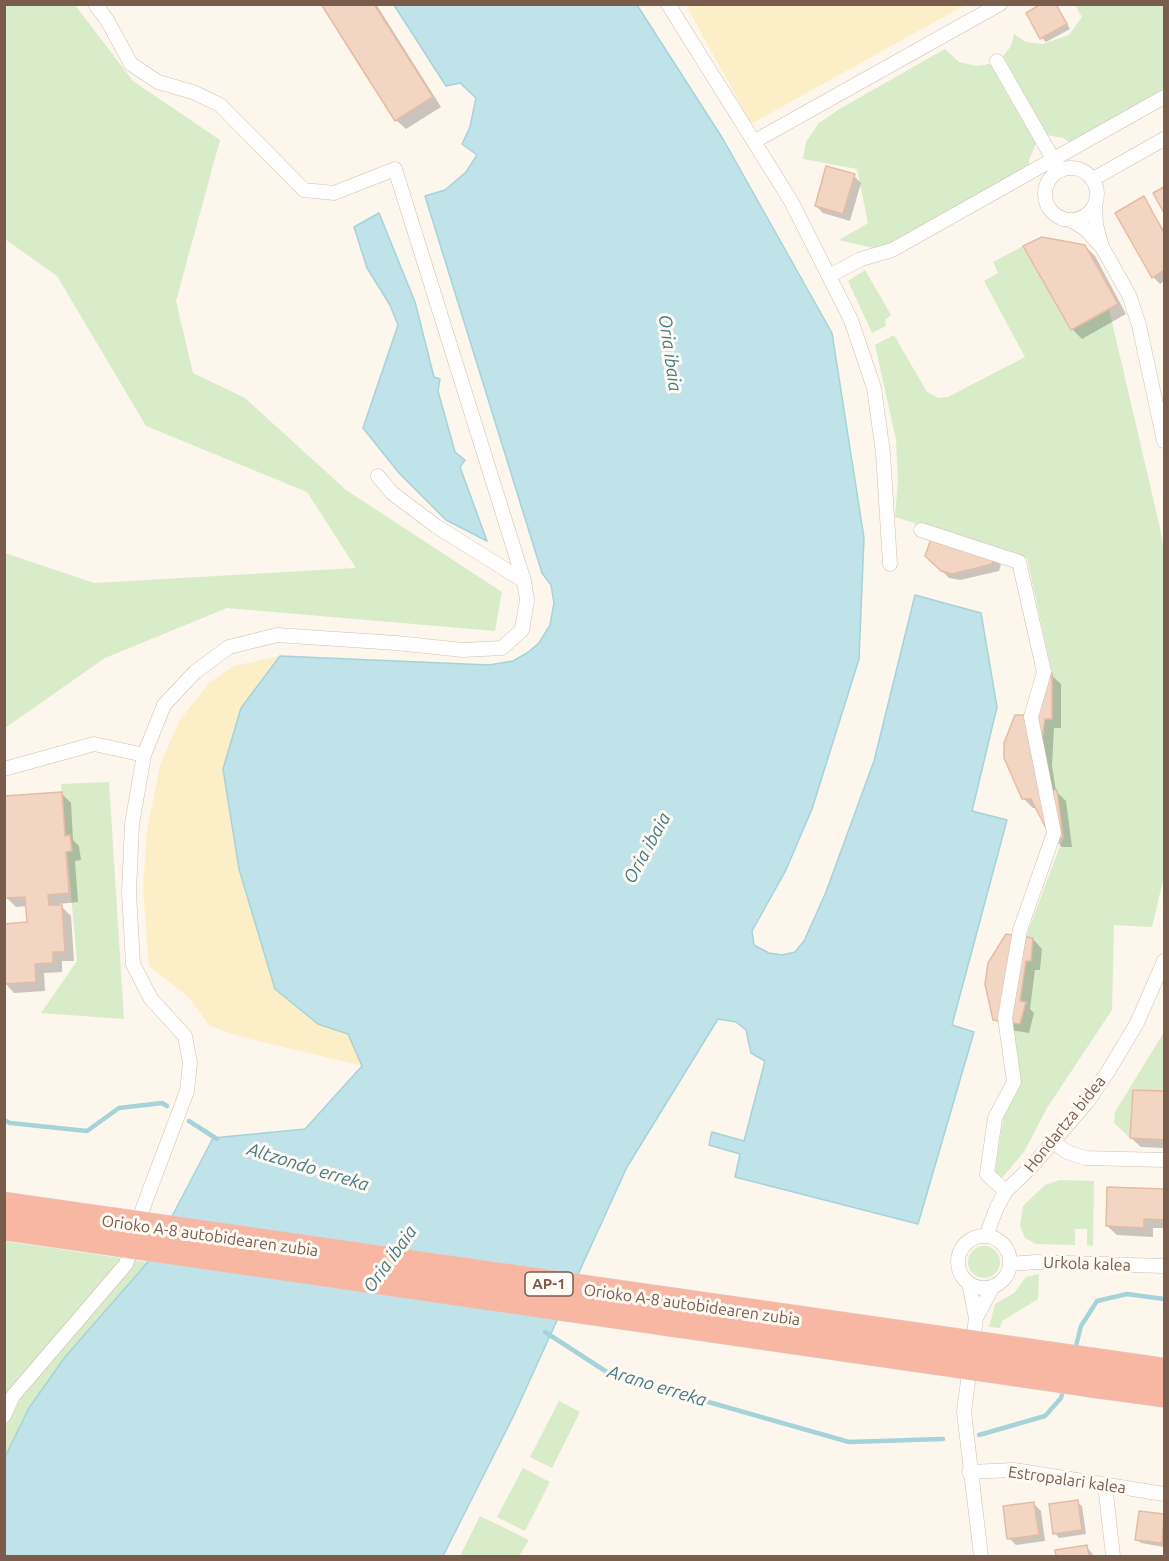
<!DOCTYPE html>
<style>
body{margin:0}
#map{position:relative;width:1169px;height:1561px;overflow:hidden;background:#fdf6ec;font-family:Ubuntu,sans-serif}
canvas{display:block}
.frame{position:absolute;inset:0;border:6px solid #7a5c4d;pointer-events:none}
</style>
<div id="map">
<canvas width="1169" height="1561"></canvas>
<div class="frame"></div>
</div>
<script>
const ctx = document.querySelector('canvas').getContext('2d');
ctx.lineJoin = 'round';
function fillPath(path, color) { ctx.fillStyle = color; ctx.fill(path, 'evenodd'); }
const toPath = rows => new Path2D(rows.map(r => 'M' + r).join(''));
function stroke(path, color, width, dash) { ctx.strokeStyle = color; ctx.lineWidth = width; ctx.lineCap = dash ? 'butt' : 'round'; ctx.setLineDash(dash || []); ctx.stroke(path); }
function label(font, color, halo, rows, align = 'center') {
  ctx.font = font + ' Ubuntu,sans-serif'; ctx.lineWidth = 6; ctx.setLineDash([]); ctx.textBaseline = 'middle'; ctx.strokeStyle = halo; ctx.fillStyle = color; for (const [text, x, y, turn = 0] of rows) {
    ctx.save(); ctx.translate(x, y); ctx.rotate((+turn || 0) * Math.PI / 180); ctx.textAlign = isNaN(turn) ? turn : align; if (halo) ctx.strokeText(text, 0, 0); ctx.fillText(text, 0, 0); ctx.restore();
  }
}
fillPath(toPath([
 [5,4,75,5,133,81,220,140,176,301,193,373,245,398,346,490,502,592,495,631,227,608,105,658,5,728,5,553,94,583,356,568,307,492,146,426,57,276,5,239],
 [1075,5,1164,5,1164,93,1072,144,1063,138,1047,135,1003,56,1011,46,1014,34,1026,42,1042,44,1069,35,1082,17],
 [945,49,959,62,976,66,990,64,1036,144,1029,160,1029,169,903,241,873,248,839,240,868,223,857,169,803,159,806,142,819,123,841,108],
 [1023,246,1071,330,1109,309,1160,528,1164,552,1164,876,1152,927,1114,925,1112,1010,1047,1108,1024,1152,1002,1178,995,1172,1004,1112,1021,1082,1013,1023,1025,1002,1020,1001,1026,961,1031,960,1033,938,1026,937,1063,838,1057,790,1049,791,1042,739,1045,719,1052,718,1052,673,1027,558,895,517,898,480,896,440,875,345,894,335,927,392,939,398,948,397,1025,357,984,281,998,273,993,262],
 [865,270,891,315,885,320,886,326,872,333,848,281],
 [109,782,124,1019,41,1013,77,961,61,784],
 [1164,1032,1164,1091,1133,1090,1130,1138,1114,1123,1115,1112],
 [1060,1180,1094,1181,1093,1246,1087,1245,1087,1229,1075,1229,1075,1245,1036,1244,1025,1238,1020,1226,1023,1206,1045,1185],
 [5,1241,148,1262,65,1357,29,1408,5,1459],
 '968 1262a16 16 0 1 1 32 0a16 16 0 1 1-32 0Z',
 [1039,1274,1038,1299,1002,1321,1000,1328,989,1327,995,1304,1014,1293,1026,1277],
 [559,1401,580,1412,552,1468,530,1457],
 [523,1468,550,1482,525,1531,497,1517],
 [480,1516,529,1540,519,1556,460,1556]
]), '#d8ecc9');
fillPath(toPath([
 [686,5,965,5,751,124],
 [280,656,241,708,223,769,239,869,275,989,318,1024,348,1034,363,1066,241,1037,210,1026,188,997,149,966,143,890,147,829,161,762,180,720,209,683,233,666]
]), '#fcefc7');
const water = toPath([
 [394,5,637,5,723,139,832,333,864,538,859,659,812,809,785,872,752,931,754,945,769,953,782,955,795,952,804,941,826,892,874,761,915,595,981,613,997,707,972,811,1007,820,952,1025,974,1032,918,1224,735,1177,740,1154,709,1145,710,1139,712,1132,744,1141,765,1061,751,1053,746,1030,736,1022,718,1019,627,1167,513,1417,443,1556,5,1556,4,1459,29,1408,65,1357,148,1262,213,1138,305,1129,362,1066,348,1034,318,1024,275,989,239,869,223,769,241,708,280,656,489,665,513,661,527,653,539,643,550,625,554,603,551,585,542,573,425,196,445,190,466,172,477,155,462,144,470,127,476,98,460,83,446,86,394,5],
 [379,213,415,302,434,377,440,379,438,391,455,452,465,460,460,467,487,541,446,520,399,473,363,428,398,325,390,305,367,268,354,227,379,213]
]);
fillPath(water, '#bfe3e8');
stroke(water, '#a5d3da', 1.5);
fillPath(toPath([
 [322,4,376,4,441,107,406,129,396,120],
 [1056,4,1070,29,1046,42,1042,38],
 [854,176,861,183,850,221,823,213,816,206],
 [1143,198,1164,230,1164,281,1160,284,1153,277],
 [1085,246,1095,256,1126,314,1082,339,1072,329],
 [927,555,994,558,1001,565,999,571,960,580,949,578],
 [1051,675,1061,684,1061,728,1054,728,1052,766,1056,791,1066,801,1072,847,1062,847,1052,837,1038,808,1033,808,1023,798,1026,716],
 [61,793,71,803,73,840,79,846,81,860,75,861,78,902,59,904,71,916,74,961,62,961,62,972,44,973,45,991,14,993,5,983,28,924,27,906,16,907,6,897,4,797],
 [1033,939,1042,949,1040,970,1035,970,1030,1009,1034,1013,1029,1033,1004,1029,995,1019,986,976,989,964],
 [1135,1092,1164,1093,1164,1148,1141,1147,1131,1138],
 [1109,1189,1164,1191,1164,1228,1153,1228,1153,1237,1117,1235,1107,1226],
 [1077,1502,1082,1506,1086,1534,1059,1538,1055,1533],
 [1034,1504,1041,1511,1045,1541,1016,1545,1009,1538],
 [1141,1513,1164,1516,1164,1547,1141,1543,1137,1539],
 [1087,1547,1094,1556,1058,1556,1057,1551]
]), '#0003');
stroke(toPath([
 [4,1120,10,1123,87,1131,119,1108,162,1103,167,1106],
 [189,1121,217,1139],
 [545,1332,610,1374,849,1442,943,1439],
 [1075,1350,1081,1326,1097,1301,1127,1294,1164,1299],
 [979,1435,1045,1416,1061,1398,1064,1387]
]), '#a5d3da', 4.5);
const building = toPath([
 [321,4,374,4,433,97,395,121,321,4],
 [1041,4,1056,4,1067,24,1040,39,1026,13,1041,4],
 [826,166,855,174,843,214,815,206,826,166],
 [1164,187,1164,213,1153,193,1164,187],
 [1144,196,1164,233,1164,270,1152,278,1115,213,1144,196],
 [1042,237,1085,245,1118,304,1071,330,1023,246,1042,237],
 [931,539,994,557,992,564,973,569,952,574,941,571,925,556,931,539],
 [1041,673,1052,673,1052,719,1045,719,1042,739,1049,791,1057,790,1063,838,1051,838,1031,799,1022,799,1004,758,1004,743,1015,715,1025,715,1041,673],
 [62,792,65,836,70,835,72,851,66,852,69,893,48,895,49,905,62,905,65,952,53,952,53,963,35,964,36,982,4,984,4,924,27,922,25,897,5,898,4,796,62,792],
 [1006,934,1033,938,1031,961,1026,961,1020,1001,1026,1002,1020,1024,993,1020,985,984,988,963,1006,934],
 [1133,1090,1164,1091,1164,1140,1130,1138,1133,1090],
 [1107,1187,1164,1189,1164,1220,1144,1219,1144,1228,1106,1226,1107,1187],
 [1078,1500,1082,1530,1053,1534,1049,1504,1078,1500],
 [1034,1502,1039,1535,1007,1539,1003,1506,1034,1502],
 [1139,1511,1164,1514,1162,1543,1135,1540,1139,1511],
 [1087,1545,1089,1556,1056,1556,1055,1550,1087,1545]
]);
fillPath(building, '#f3d5c3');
stroke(building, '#e6bba3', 1.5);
const street = toPath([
 [668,4,791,201,851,320,874,388,883,453,890,564],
 [997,61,1057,166],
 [755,141,1000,4],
 '1045 194a26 26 0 1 1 52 0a26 26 0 1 1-52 0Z',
 [1093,179,1164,139],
 [1095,205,1096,225,1102,247,1129,295,1139,325,1164,441],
 [1071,220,1084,228,1101,246],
 [829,276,861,259,892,250,1164,97],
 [378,476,392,493,436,526,524,581],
 [921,530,1019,562,1044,672,1031,717,1054,833,1020,930,1005,1018,1014,1082,995,1118,987,1174,1000,1186],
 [4,769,94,744,144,755],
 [1053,1142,1067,1152,1085,1158,1164,1160],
 [986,1236,997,1207,1006,1191,1032,1166,1088,1101,1109,1070,1137,1023,1164,961],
 '958 1262a26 26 0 1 1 52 0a26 26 0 1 1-52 0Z',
 [1010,1264,1036,1262,1164,1266],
 [969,1283,976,1318,964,1412,981,1556],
 [976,1318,993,1286],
 [4,1416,13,1396,126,1264,144,1205,187,1091,190,1063,185,1036,151,999,133,964,129,893,132,824,144,755,164,705,195,672,229,647,277,635,396,643,463,650,502,648,522,630,527,600,524,581,395,169,334,193,304,190,220,105,193,92,158,82,131,64,107,20,95,4],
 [969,1472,1014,1470,1164,1494],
 [1105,1485,1113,1556]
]);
const highway = toPath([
 [1094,1361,1164,1371],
 [1090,1384,1164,1394]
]);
stroke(street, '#d1beb0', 15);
stroke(highway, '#dad1cd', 27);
stroke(street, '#fff', 14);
stroke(highway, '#f7b7a3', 26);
const highwayBridge = toPath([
 [4,1205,1094,1361],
 [4,1227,1090,1384]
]);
stroke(highwayBridge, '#dad1cd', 27, []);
stroke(highwayBridge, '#f7b7a3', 26);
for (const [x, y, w] of [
 [549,1284,48]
]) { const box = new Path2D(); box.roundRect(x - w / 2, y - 12, w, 24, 4.5); ctx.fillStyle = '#fffaf3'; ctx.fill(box); stroke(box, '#7a5c4d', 1.5); }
label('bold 15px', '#7a5c4d', null, [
 ["AP-1",549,1284]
]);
label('16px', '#7a5c4d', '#fffaf3', [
 ["Hondartza bidea",1065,1124,-51],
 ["Orioko A-8 autobidearen zubia",210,1236,8],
 ["Urkola kalea",1087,1264,2],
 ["Orioko A-8 autobidearen zubia",692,1305,8],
 ["Estropalari kalea",1067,1480,8]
]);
label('italic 18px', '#437c86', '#fffaf3', [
 ["Oria ibaia",670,353,82],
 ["Oria ibaia",647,848,-61],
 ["Altzondo erreka",308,1167,17],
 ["Oria ibaia",390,1259,-54],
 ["Arano erreka",657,1386,17]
]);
</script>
